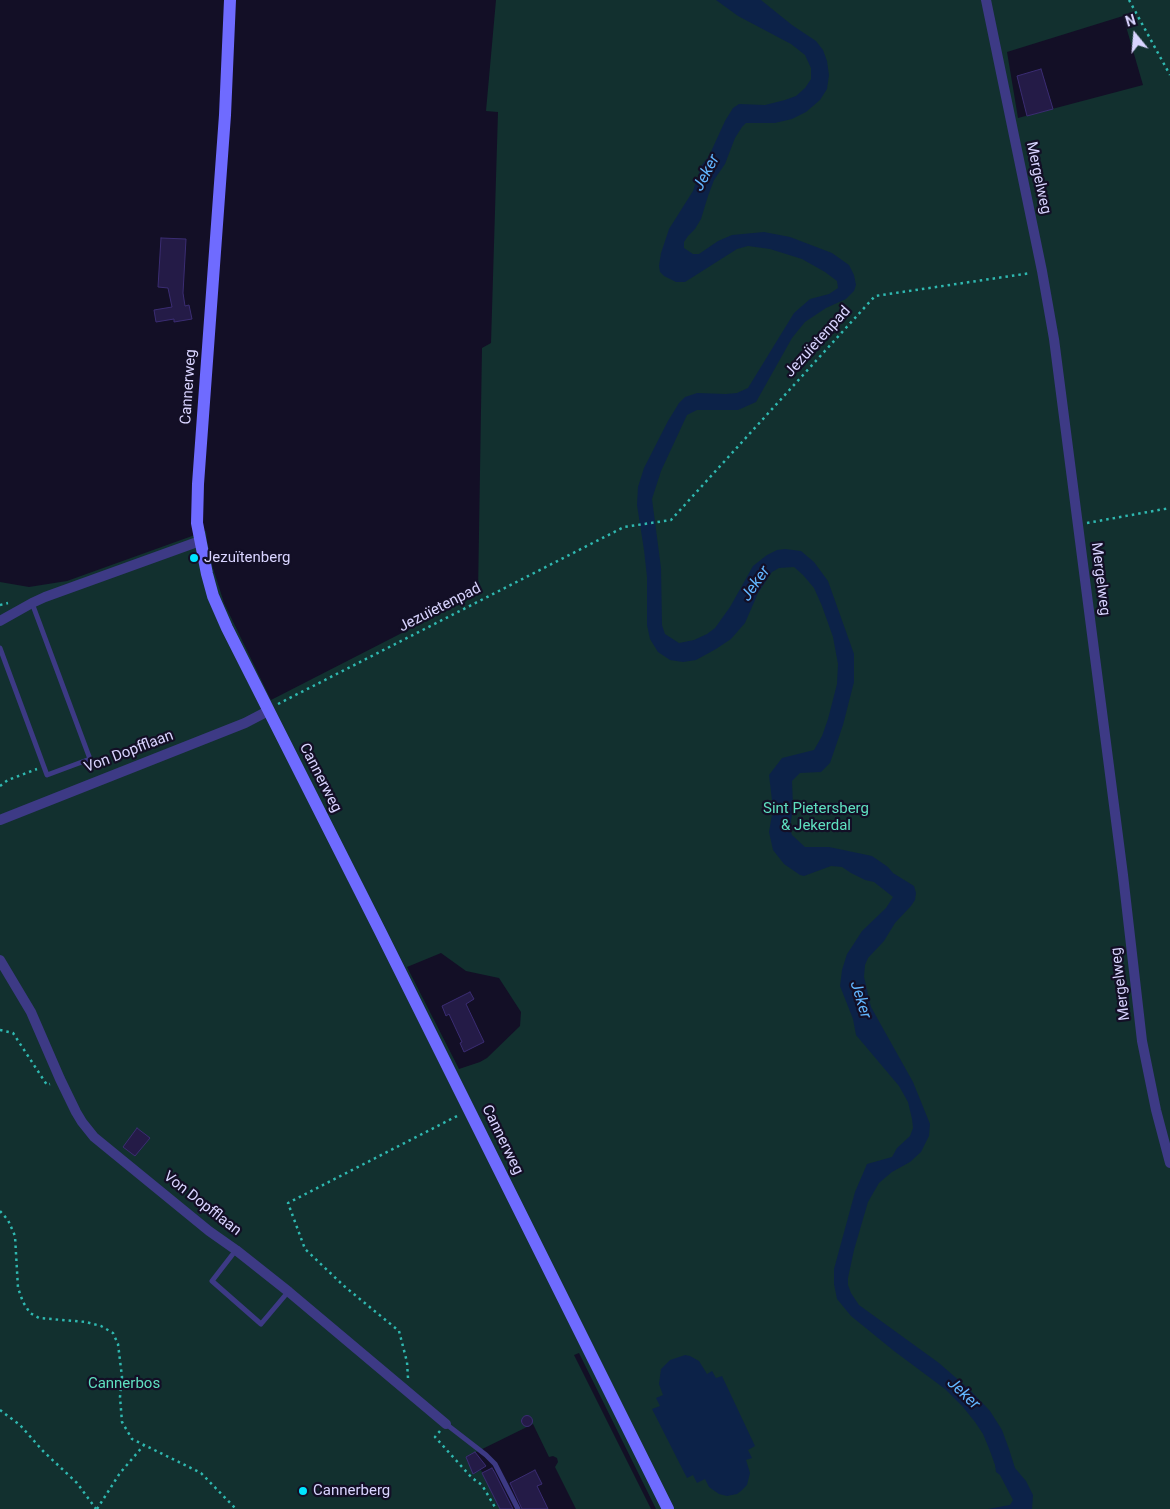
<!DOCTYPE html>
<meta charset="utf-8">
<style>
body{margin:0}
#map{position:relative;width:1170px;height:1509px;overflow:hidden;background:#130f26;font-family:Roboto,sans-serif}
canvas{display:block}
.north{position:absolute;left:1110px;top:10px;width:50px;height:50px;-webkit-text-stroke:4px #130f26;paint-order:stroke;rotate:343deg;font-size:14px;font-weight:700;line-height:20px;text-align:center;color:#d9d4ff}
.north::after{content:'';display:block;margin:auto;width:18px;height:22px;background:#d9d4ff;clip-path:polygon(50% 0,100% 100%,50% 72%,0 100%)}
</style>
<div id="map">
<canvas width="1170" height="1509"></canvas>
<div class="north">N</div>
</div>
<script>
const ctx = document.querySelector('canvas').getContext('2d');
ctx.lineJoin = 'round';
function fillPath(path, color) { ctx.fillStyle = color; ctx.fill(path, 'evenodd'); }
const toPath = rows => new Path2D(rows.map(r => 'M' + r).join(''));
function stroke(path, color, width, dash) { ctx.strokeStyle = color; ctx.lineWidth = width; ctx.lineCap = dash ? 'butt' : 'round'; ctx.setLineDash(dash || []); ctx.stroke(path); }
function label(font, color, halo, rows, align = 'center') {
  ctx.font = font + ' Roboto,sans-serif'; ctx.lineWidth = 4.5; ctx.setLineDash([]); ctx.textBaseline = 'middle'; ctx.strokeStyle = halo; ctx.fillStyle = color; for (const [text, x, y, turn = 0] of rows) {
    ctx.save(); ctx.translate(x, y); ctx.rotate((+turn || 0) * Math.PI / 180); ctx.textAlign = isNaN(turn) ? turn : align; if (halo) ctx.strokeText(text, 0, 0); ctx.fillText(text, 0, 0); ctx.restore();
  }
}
fillPath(toPath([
 [496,0,1170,0,1170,1509,656,1509,579,1353,574,1355,651,1509,576,1509,555,1467,558,1462,557,1458,553,1456,549,1457,533,1424,466,1457,473,1473,481,1470,500,1509,0,1509,0,582,29,587,67,581,206,531,207,541,212,565,224,603,271,700,478,594,482,348,491,343,498,112,486,111],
 [1123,16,1143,85,1018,118,1007,52],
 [441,953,466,971,499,978,521,1012,520,1026,487,1058,480,1062,459,1069,407,967]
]), '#12302f');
fillPath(toPath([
 [716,0,761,0,792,25,816,41,823,50,827,61,829,75,827,89,820,100,806,112,792,119,775,123,746,123,742,127,735,138,725,164,714,180,708,196,701,219,695,229,688,236,684,242,684,248,693,254,699,254,718,241,732,235,764,232,790,237,832,253,849,265,854,275,856,285,854,291,846,299,826,308,805,322,792,338,756,402,738,410,697,410,687,415,661,471,652,499,661,568,662,625,665,634,679,643,694,640,707,634,715,628,730,607,753,566,767,555,777,550,785,549,801,551,814,562,828,581,854,654,854,682,843,725,830,763,821,772,800,773,792,781,793,807,790,829,792,835,805,847,829,847,872,856,888,867,893,873,914,886,916,893,915,900,911,906,895,923,884,941,868,958,865,965,864,977,871,1007,913,1082,930,1124,929,1136,921,1152,910,1162,892,1172,879,1183,868,1202,854,1250,848,1278,848,1285,851,1293,859,1305,939,1363,970,1390,990,1411,1002,1430,1009,1449,1015,1468,1026,1481,1033,1495,1032,1509,988,1509,1010,1505,1013,1500,1000,1475,996,1472,995,1465,990,1451,983,1434,975,1422,963,1407,945,1389,894,1351,851,1316,837,1299,834,1284,834,1269,855,1192,867,1164,892,1157,897,1148,910,1136,913,1128,912,1119,908,1102,899,1086,856,1035,853,1019,840,986,842,970,847,954,853,945,862,931,886,908,893,897,874,882,865,880,851,873,842,867,831,866,804,876,800,875,784,864,773,850,769,832,773,809,769,775,782,758,814,750,822,736,828,719,837,684,838,664,833,637,822,606,814,588,803,575,794,567,779,568,772,572,758,593,745,623,731,639,716,649,696,660,683,662,670,660,658,652,650,639,647,625,647,577,644,550,637,505,638,487,644,468,668,421,679,403,685,397,697,393,726,394,737,393,748,388,794,313,810,299,829,294,838,288,837,281,825,272,802,259,770,249,748,246,737,249,685,282,676,282,664,276,660,272,659,266,661,253,669,229,693,191,702,165,709,156,725,121,733,108,739,104,765,105,785,100,796,96,805,88,811,79,811,68,805,55,791,44,738,16],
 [685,1355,690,1356,699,1361,707,1374,712,1371,716,1378,722,1376,755,1446,748,1450,752,1458,746,1460,750,1473,747,1485,741,1491,737,1494,727,1496,719,1494,709,1487,705,1479,697,1483,693,1475,687,1478,652,1409,660,1406,656,1398,663,1395,659,1384,661,1369,670,1360]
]), '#0c2248');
const building = toPath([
 [1041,69,1053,109,1027,116,1017,76,1041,69],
 [161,238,186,239,183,293,185,306,189,305,192,319,174,322,174,319,156,322,154,310,172,307,168,288,158,287,161,238],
 [470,992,474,999,466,1004,484,1042,464,1052,460,1043,462,1042,449,1014,446,1016,442,1006,470,992],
 [137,1128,150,1138,135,1156,123,1147,137,1128],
 '521.5 1421a5.5 5.5 0 1 1 11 0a5.5 5.5 0 1 1-11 0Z',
 [475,1452,486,1466,473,1474,466,1457,475,1452],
 [492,1468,495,1473,513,1509,500,1509,482,1473,492,1468],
 [535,1470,542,1484,537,1486,548,1509,522,1509,510,1483,535,1470]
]);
fillPath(building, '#241b47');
stroke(building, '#3b2d73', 1);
stroke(toPath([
 [1129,0,1170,75],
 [1087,523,1170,508],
 [0,605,8,603],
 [278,704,624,527,671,520,875,296,1031,273],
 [0,786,8,780,37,769],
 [0,1030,13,1033,47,1085,50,1084],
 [0,1211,8,1220,15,1236,18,1288,23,1302,30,1313,39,1318,86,1322,101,1326,113,1333,118,1344,122,1377,120,1397,122,1422,132,1439,201,1473,236,1509],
 [408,1378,407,1362,399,1331,344,1286,305,1249,288,1203,459,1115],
 [0,1410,20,1425,43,1451,77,1483,96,1509],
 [440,1431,435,1437,472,1478,482,1485,496,1509],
 [97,1509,120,1473,144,1445]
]), '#2fb8b0', 2.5, [2.5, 4]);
stroke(toPath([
 [0,648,47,775,90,759,32,603],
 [236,1250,212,1281,261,1324,288,1292],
 [446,1424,486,1455,495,1464,518,1509]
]), '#3d3a85', 5);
stroke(toPath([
 [986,0,1042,271,1054,339,1123,875,1142,1041,1156,1110,1170,1163],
 [0,621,32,603,45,597,200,541],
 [0,820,245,723,268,711],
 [0,960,31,1012,60,1079,76,1112,82,1122,94,1137,209,1231,236,1250,289,1292,446,1424]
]), '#3d3a85', 10);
stroke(toPath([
 [230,0,225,115,198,484,197,523,207,574,213,596,227,628,380,931,668,1509]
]), '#6f6bff', 12);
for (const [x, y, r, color] of [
 [194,558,5,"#00e5ff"],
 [303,1491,5,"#00e5ff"]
]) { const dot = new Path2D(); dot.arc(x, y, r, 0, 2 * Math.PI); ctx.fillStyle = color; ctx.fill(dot); stroke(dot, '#130f26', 2); }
label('15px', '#d9d4ff', '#130f26', [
 ["Mergelweg",1038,178,78],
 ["Jezuïetenpad",818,342,-48],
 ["Cannerweg",189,387,-86],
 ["Mergelweg",1100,579,83],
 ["Jezuïetenpad",440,608,-27],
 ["Von Dopfflaan",129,752,-21],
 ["Cannerweg",320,778,63],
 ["Mergelweg",1121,984,-97],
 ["Cannerweg",502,1140,64],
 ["Von Dopfflaan",202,1204,38]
]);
label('15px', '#d9d4ff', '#130f26', [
 ["Jezuïtenberg",204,558],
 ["Cannerberg",313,1491]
], 'left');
label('15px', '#5fe0c0', '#130f26', [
 ["Sint Pietersberg",816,809],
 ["& Jekerdal",816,826],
 ["Cannerbos",124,1384]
]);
label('italic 16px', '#62b6ff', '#130f26', [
 ["Jeker",707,173,-62],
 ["Jeker",756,584,-55],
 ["Jeker",860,1000,73],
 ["Jeker",963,1394,43]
]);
</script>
